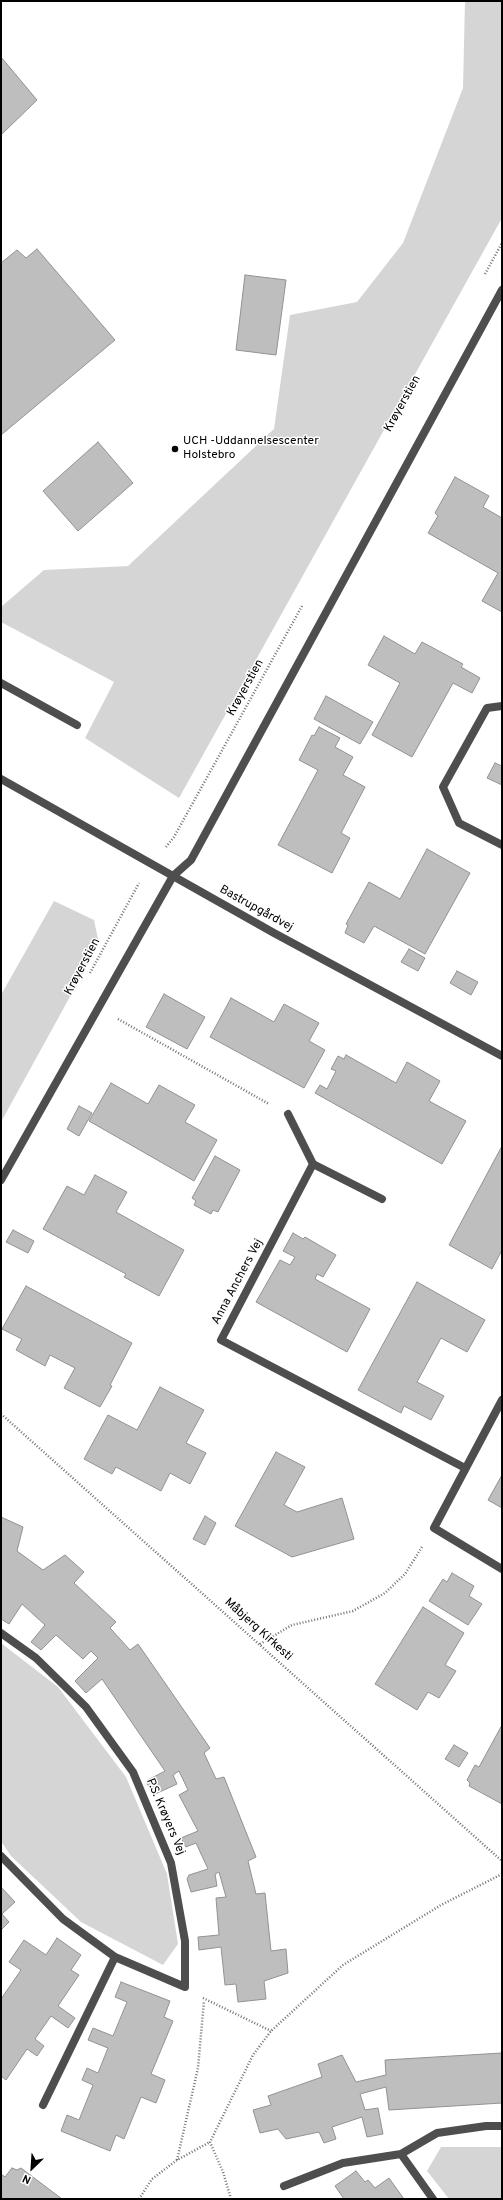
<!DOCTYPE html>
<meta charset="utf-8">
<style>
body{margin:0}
#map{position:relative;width:503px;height:2200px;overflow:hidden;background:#fff;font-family:Overpass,sans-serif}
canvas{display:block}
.frame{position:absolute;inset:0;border:2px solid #000;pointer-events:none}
.north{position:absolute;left:12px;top:2148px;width:40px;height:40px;-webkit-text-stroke:3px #fff;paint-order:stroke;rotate:205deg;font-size:11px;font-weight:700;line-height:16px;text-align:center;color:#000}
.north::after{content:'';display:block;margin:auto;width:14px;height:18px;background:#000;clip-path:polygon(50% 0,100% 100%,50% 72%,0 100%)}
</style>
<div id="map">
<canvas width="503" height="2200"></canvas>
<div class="frame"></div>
<div class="north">N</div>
</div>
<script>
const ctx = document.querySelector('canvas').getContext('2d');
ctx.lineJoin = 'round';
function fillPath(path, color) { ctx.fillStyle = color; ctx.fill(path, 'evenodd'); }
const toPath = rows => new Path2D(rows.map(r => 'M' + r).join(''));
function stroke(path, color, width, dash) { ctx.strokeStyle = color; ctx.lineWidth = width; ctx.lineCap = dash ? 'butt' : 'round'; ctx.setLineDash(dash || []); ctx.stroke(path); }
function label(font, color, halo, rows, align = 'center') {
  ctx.font = font + ' Overpass,sans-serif'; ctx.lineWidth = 3; ctx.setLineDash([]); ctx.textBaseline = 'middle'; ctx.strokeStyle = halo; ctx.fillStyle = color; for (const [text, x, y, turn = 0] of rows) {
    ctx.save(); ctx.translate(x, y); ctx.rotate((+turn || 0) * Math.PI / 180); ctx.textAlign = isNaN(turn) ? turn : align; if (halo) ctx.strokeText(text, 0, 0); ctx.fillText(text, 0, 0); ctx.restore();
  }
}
fillPath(toPath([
 [465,1,502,1,502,218,179,798,85,738,114,682,1,622,1,607,44,570,128,566,274,429,290,315,357,302,403,243,463,88],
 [54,901,94,920,99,944,1,1122,1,995],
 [1,1643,58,1687,126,1777,167,1874,178,1944,163,1965,81,1922,11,1856,1,1841],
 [441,2147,502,2147,502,2199,449,2199,427,2171]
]), '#d5d5d5');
const building = toPath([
 [1,57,37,100,1,135,1,57],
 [37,249,115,340,1,435,1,263,17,250,26,258,37,249],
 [245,275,286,280,276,355,236,350,245,275],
 [98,442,133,483,78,531,43,491,98,442],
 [455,477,489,496,483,507,502,518,502,612,482,601,498,573,428,533,438,516,435,513,455,477],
 [384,636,415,654,422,642,463,664,461,667,480,678,472,693,453,683,412,757,372,735,400,683,368,665,384,636],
 [326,696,373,722,360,744,314,719,326,696],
 [319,727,340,738,335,747,353,757,343,775,365,787,341,833,350,838,332,873,278,845,318,770,299,760,312,735,314,736,319,727],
 [495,763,502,766,502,785,487,778,495,763],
 [427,849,470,873,425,954,374,926,364,943,345,933,348,925,346,924,369,882,400,899,427,849],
 [409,949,425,958,418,971,401,962,409,949],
 [457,971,478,982,471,995,450,983,457,971],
 [164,994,205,1017,187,1049,146,1027,164,994],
 [231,998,274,1022,284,1004,319,1023,309,1041,325,1050,304,1088,210,1037,231,998],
 [346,1055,396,1083,407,1062,440,1081,429,1101,466,1121,442,1164,315,1093,320,1085,327,1089,336,1071,331,1069,338,1056,344,1059,346,1055],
 [111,1083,148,1104,159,1085,195,1105,185,1122,217,1140,194,1181,89,1121,111,1083],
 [79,1106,92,1113,79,1136,67,1129,79,1106],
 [502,1146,502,1250,492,1269,449,1245,502,1146],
 [215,1156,240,1170,218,1212,213,1210,211,1214,194,1205,196,1201,192,1198,215,1156],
 [95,1175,127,1192,116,1212,184,1250,159,1296,124,1277,126,1274,43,1229,67,1186,84,1195,95,1175],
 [13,1230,34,1241,28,1253,6,1242,13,1230],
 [293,1233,303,1239,305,1237,336,1255,323,1277,317,1274,315,1279,370,1309,347,1352,256,1302,280,1260,290,1265,295,1257,283,1251,293,1233],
 [417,1282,485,1320,467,1352,441,1338,417,1382,444,1396,431,1420,404,1406,401,1413,358,1390,417,1282],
 [26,1286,132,1343,110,1385,112,1386,100,1407,64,1388,75,1368,50,1355,45,1366,16,1350,22,1339,2,1329,26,1286],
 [160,1387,204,1410,186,1443,206,1453,190,1484,170,1473,161,1491,116,1467,112,1474,84,1459,108,1415,137,1430,160,1387],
 [276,1452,305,1467,284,1505,297,1512,342,1498,354,1539,292,1557,235,1526,276,1452],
 [502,1475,502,1508,488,1500,502,1475],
 [205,1516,216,1523,205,1545,193,1539,205,1516],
 [1,1517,23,1527,17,1551,43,1570,65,1555,84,1572,74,1583,116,1622,110,1628,130,1650,138,1644,210,1748,204,1753,216,1779,224,1777,256,1857,248,1861,256,1894,265,1893,271,1951,286,1949,288,1973,264,1981,266,1999,238,2002,236,1984,225,1985,221,1947,199,1950,198,1937,219,1935,216,1898,226,1897,219,1872,215,1874,217,1886,191,1892,187,1879,189,1875,208,1869,196,1843,186,1847,181,1838,198,1831,179,1795,188,1790,179,1771,173,1775,177,1784,153,1795,146,1781,165,1771,102,1679,86,1693,75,1681,98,1658,91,1651,83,1659,56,1635,41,1650,31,1642,45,1625,22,1604,9,1624,1,1619,1,1517],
 [452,1573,474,1586,469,1596,482,1604,468,1625,429,1601,443,1579,447,1582,452,1573],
 [423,1607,464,1633,445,1665,456,1671,439,1698,428,1692,417,1710,375,1684,423,1607],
 [502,1725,502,1804,469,1786,470,1783,467,1780,475,1765,479,1767,502,1725],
 [454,1745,468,1753,459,1767,445,1759,454,1745],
 [1,1887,15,1902,2,1914,9,1922,1,1930,1,1887],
 [57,1938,81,1955,71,1970,79,1975,58,2006,75,2018,68,2028,51,2016,35,2039,44,2046,37,2056,27,2049,6,2080,1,2076,1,1999,21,1970,9,1962,24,1940,46,1955,57,1938],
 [121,1982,170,2001,164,2017,173,2021,151,2074,165,2080,156,2103,141,2097,124,2139,116,2135,110,2151,61,2131,67,2115,79,2120,93,2085,82,2080,87,2068,98,2073,108,2048,88,2040,93,2028,113,2036,127,2002,115,1997,121,1982],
 [502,2053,502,2103,389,2110,386,2087,360,2094,365,2110,378,2108,383,2134,367,2137,362,2117,332,2127,336,2139,324,2143,319,2132,286,2139,278,2129,260,2133,253,2110,271,2105,268,2096,322,2077,318,2064,342,2055,356,2082,386,2075,385,2060,502,2053],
 [12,2168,17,2170,21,2168,62,2199,1,2199,1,2174,5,2177,12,2168],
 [356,2171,365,2182,368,2180,375,2188,389,2178,404,2199,344,2199,335,2186,356,2171]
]);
fillPath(building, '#bebebe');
stroke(building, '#929292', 1);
stroke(toPath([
 [485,274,502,243],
 [166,847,174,837,302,606],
 [90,973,139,883],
 [118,1019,269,1104],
 [1,1414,502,1861],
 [260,1644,292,1625,353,1611,385,1593,405,1574,422,1547],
 [203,1998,271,2031],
 [177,2160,198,2068,204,2001],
 [139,2199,152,2179,177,2160,210,2142],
 [231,2199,223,2172,210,2142,253,2055,271,2031,343,1965,441,1905,502,1874]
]), '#707070', 2.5, [1, 2]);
stroke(toPath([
 [1,683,77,725],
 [288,1114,313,1164],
 [1,1180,173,876,191,860,502,290]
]), '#4e4e4e', 8);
stroke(toPath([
 [502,706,487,708,443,787,459,823,502,845],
 [1,779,274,933,502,1056],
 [382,1199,313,1164,221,1340,465,1468],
 [502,1400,434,1528,502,1569],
 [1,1633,36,1658,86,1707,133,1772,171,1863,185,1941,185,1987,115,1957,63,1919,1,1856],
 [43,2105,115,1957],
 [284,2186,343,2163,401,2154],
 [433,2199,401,2154,437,2133,486,2126,502,2126]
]), '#4e4e4e', 8);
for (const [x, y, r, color] of [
 [175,449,4,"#000"]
]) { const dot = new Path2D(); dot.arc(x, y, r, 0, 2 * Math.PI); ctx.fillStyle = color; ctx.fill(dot); stroke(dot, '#fff', 1.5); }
label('12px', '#000', '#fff', [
 ["Krøyerstien",403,404,-61],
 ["Krøyerstien",246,688,-61],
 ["Bastrupgårdvej",256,909,29],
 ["Krøyerstien",83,967,-62],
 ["Anna Anchers Vej",238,1282,-62],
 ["Måbjerg Kirkesti",258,1630,42],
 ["P.S. Krøyers Vej",165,1817,67]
]);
label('12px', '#000', '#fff', [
 ["UCH -Uddannelsescenter",183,442],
 ["Holstebro",183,456]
], 'left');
</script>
